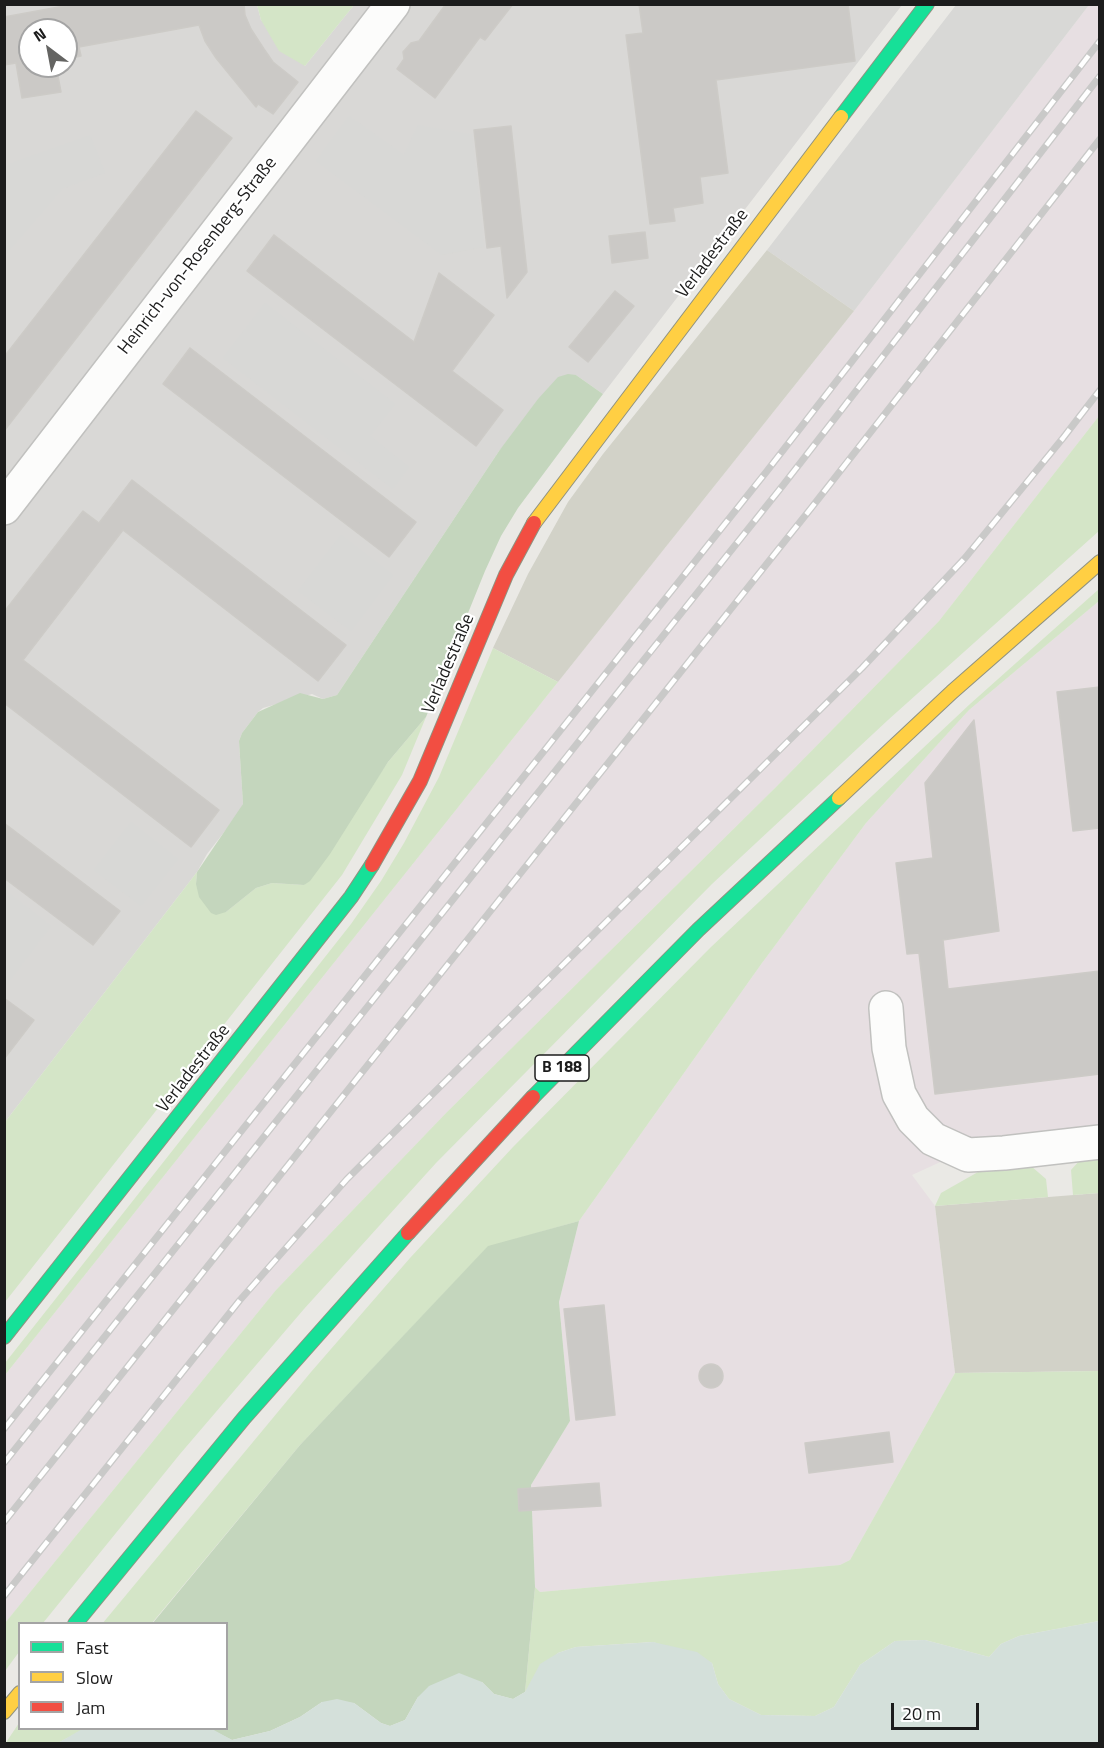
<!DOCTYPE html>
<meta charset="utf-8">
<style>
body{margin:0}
#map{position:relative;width:1104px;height:1748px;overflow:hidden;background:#eae9e5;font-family:"Titillium Web",sans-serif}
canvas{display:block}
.frame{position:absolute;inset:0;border:6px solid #1c1c1c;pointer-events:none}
.legend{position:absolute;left:18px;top:1622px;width:210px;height:108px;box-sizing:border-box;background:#fff;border:2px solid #a4a4a4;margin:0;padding:8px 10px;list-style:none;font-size:18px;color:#1c1c1c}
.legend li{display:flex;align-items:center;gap:12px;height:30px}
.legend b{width:30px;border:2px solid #a4a4a4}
.north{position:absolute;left:18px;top:18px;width:60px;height:60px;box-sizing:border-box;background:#fff;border:2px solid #a4a4a4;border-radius:50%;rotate:328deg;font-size:16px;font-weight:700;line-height:24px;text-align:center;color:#1c1c1c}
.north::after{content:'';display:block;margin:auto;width:21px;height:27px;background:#646462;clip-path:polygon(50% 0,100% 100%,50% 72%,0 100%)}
.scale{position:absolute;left:891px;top:1703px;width:88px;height:27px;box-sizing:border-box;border:3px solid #1c1c1c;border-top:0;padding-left:8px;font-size:18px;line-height:21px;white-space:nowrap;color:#1c1c1c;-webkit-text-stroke:4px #fff;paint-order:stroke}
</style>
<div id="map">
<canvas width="1104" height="1748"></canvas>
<div class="frame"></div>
<ul class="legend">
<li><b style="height:8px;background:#16e098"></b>Fast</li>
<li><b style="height:8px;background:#ffcf43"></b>Slow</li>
<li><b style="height:8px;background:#f24e42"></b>Jam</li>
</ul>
<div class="north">N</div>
<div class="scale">20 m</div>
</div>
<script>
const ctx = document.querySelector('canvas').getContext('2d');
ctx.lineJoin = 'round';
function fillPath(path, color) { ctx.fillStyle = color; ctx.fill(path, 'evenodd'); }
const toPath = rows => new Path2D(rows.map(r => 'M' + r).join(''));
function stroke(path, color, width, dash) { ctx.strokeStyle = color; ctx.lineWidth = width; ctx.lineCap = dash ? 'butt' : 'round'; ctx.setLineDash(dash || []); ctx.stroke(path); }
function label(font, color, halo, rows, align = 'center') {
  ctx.font = font + ' "Titillium Web",sans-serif'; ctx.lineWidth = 4.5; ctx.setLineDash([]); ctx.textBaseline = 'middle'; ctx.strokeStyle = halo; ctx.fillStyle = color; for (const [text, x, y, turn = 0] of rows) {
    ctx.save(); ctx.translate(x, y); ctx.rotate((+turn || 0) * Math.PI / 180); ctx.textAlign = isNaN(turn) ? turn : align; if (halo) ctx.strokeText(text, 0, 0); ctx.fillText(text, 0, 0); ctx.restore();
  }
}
fillPath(toPath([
 [5,5,257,5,261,20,305,66,354,5,902,5,603,394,576,375,499,451,337,695,323,699,312,694,263,708,258,712,242,733,239,741,243,804,239,813,207,854,197,872,5,1122],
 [30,30,66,30,66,66,30,66]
]), '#d9d8d6');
fillPath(toPath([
 [1089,5,1099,5,1099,416,939,621,777,786,447,1112,276,1290,5,1623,5,1375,854,311],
 [1099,601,1099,1128,984,1142,912,1175,935,1206,955,1373,850,1560,840,1565,540,1592,535,1587,531,1485,570,1421,559,1302,579,1221,762,963,866,823,969,710]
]), '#e7dfe2');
fillPath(toPath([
 [956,5,1089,5,854,311,767,250],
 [349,116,404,155,418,125,472,134,484,247,442,255,316,161],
 [90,135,105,173,62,189,5,255,5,165],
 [265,303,395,404,370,436,409,467,393,489,223,358],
 [341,535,393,575,351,631,298,591],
 [131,822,178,859,141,906,94,870],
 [5,890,51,926,6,985,4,984]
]), '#d8d8d6');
fillPath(toPath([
 [767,250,854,311,558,682,493,648,528,574,568,502,603,454],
 [1099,1193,1099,1371,955,1373,935,1206]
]), '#d2d2c8');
fillPath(toPath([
 [257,5,257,4,354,5,305,66,279,51,261,20],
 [1099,416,1099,531,888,720,712,884,436,1163,304,1309,180,1454,43,1623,20,1624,19,1652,5,1671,5,1623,276,1290,447,1112,777,786,939,621],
 [1099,589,1099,601,969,710,866,823,762,963,579,1221,488,1247,300,1445,152,1623,102,1624,311,1372,410,1258,513,1147,711,947,970,704],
 [493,648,558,682,5,1375,5,1363,351,924,381,881,404,843,439,777],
 [426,717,402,775,342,875,5,1302,5,1122,197,872,196,884,226,912,256,888,272,883,304,885,388,762],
 [1099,1158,1099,1193,1073,1195,1071,1170,1080,1160],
 [1031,1166,1046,1179,1048,1197,935,1206,941,1193,978,1172],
 [1099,1371,1099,1621,1019,1636,1001,1644,989,1657,925,1640,895,1641,860,1665,834,1707,815,1716,761,1715,729,1699,718,1684,712,1663,653,1642,576,1647,558,1653,525,1692,535,1587,540,1592,840,1565,850,1560,955,1373],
 [19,1723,20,1728,84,1729,58,1743,5,1744]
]), '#d4e5c7');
fillPath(toPath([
 [568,374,576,375,603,394,518,508,501,536,485,571,426,717,388,762,330,854,310,881,304,885,272,883,256,888,226,912,216,915,211,913,199,897,196,884,197,872,243,804,239,741,242,733,258,712,300,693,323,699,337,695,499,451,538,399,558,377],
 [579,1221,559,1302,570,1421,531,1485,535,1587,525,1692,513,1699,494,1694,482,1682,418,1697,405,1720,390,1726,381,1723,354,1703,322,1702,300,1717,270,1731,232,1740,214,1731,212,1729,226,1728,226,1624,152,1624,300,1445,488,1246]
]), '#c4d6bd');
fillPath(toPath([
 [1099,1621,1099,1743,58,1743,84,1728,212,1729,232,1740,270,1731,300,1717,322,1702,337,1699,354,1703,381,1723,390,1726,405,1720,418,1697,429,1686,459,1673,482,1682,494,1694,513,1699,525,1692,540,1664,558,1653,576,1647,653,1642,697,1652,712,1663,718,1684,729,1699,761,1715,815,1716,834,1707,860,1665,895,1641,925,1640,989,1657,1001,1644,1019,1636]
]), '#d4e0da');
const building = toPath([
 [75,4,244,4,245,15,251,29,264,49,273,62,298,82,273,114,258,104,256,107,216,58,205,41,199,25,79,47,81,56,66,59,66,30,30,30,30,66,56,66,61,92,22,98,16,63,4,65,4,17,75,4],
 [446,4,513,4,485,40,480,37,435,98,397,69,404,59,403,52,411,43,419,41,446,4],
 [639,4,848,4,855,61,716,80,728,173,700,177,703,203,673,208,675,221,650,224,626,35,643,33,639,4],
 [196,111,232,138,4,431,4,357,196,111],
 [511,126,527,272,507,298,501,246,487,248,474,130,511,126],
 [645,232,648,258,612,263,609,236,645,232],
 [274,235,414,342,439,273,494,315,452,371,503,410,476,446,247,271,274,235],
 [615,291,634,306,588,362,569,347,615,291],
 [190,348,416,522,389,557,163,384,190,348],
 [132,480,346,645,318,681,123,530,23,660,219,810,191,847,4,703,4,612,83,511,99,523,132,480],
 [1100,687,1100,828,1073,831,1057,692,1100,687],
 [974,720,999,931,943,940,948,989,1100,971,1100,1074,935,1094,919,953,907,954,896,863,933,858,925,783,974,720],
 [4,823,120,911,93,945,4,878,4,823],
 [4,998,34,1020,4,1059,4,998],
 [604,1305,615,1415,576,1420,564,1309,604,1305],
 '699 1376a12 12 0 1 1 24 0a12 12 0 1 1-24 0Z',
 [889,1432,893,1462,809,1473,805,1443,889,1432],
 [599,1483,601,1506,519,1511,518,1489,599,1483]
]);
fillPath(building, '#cbc9c6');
stroke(building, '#cdcbc7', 1.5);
const street = toPath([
 [4,508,393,4],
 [886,1008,889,1048,899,1094,913,1119,933,1139,968,1155,1004,1153,1100,1142]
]);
const fast = toPath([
 [841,117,927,4],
 [533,1097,698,930,839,798],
 [4,1337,351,897,372,865],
 [75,1624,244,1418,408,1233]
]);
const slow = toPath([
 [534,523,841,117],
 [839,798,952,692,1100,562],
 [4,1712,20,1693]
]);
const jam = toPath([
 [372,865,420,781,506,575,534,523],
 [408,1233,533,1097]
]);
stroke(street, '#c1c1bf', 36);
stroke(fast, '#8f9280', 16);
stroke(slow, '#8f9280', 16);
stroke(jam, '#8f9280', 16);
stroke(street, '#fcfcfb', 33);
stroke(fast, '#16e098', 14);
stroke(slow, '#ffcf43', 14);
stroke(jam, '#f24e42', 14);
const rail = toPath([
 [4,1429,767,471,1100,41],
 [4,1463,784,484,1100,76],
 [4,1522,812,507,1100,139],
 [4,1596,240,1300,347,1179,862,668,965,558,1063,438,1100,390]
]);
stroke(rail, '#c9c9c8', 7);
stroke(rail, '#fff', 4.5, [14]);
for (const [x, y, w] of [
 [562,1068,54]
]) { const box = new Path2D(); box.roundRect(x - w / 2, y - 13, w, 26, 4.5); ctx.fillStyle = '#fff'; ctx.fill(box); stroke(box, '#1c1c1c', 1.5); }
label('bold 16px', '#1c1c1c', null, [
 ["B 188",562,1068]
]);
label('18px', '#1c1c1c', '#fff', [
 ["Verladestraße",713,254,-53],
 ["Heinrich-von-Rosenberg-Straße",198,256,-52],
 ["Verladestraße",449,664,-67],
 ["Verladestraße",194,1069,-52]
]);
</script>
